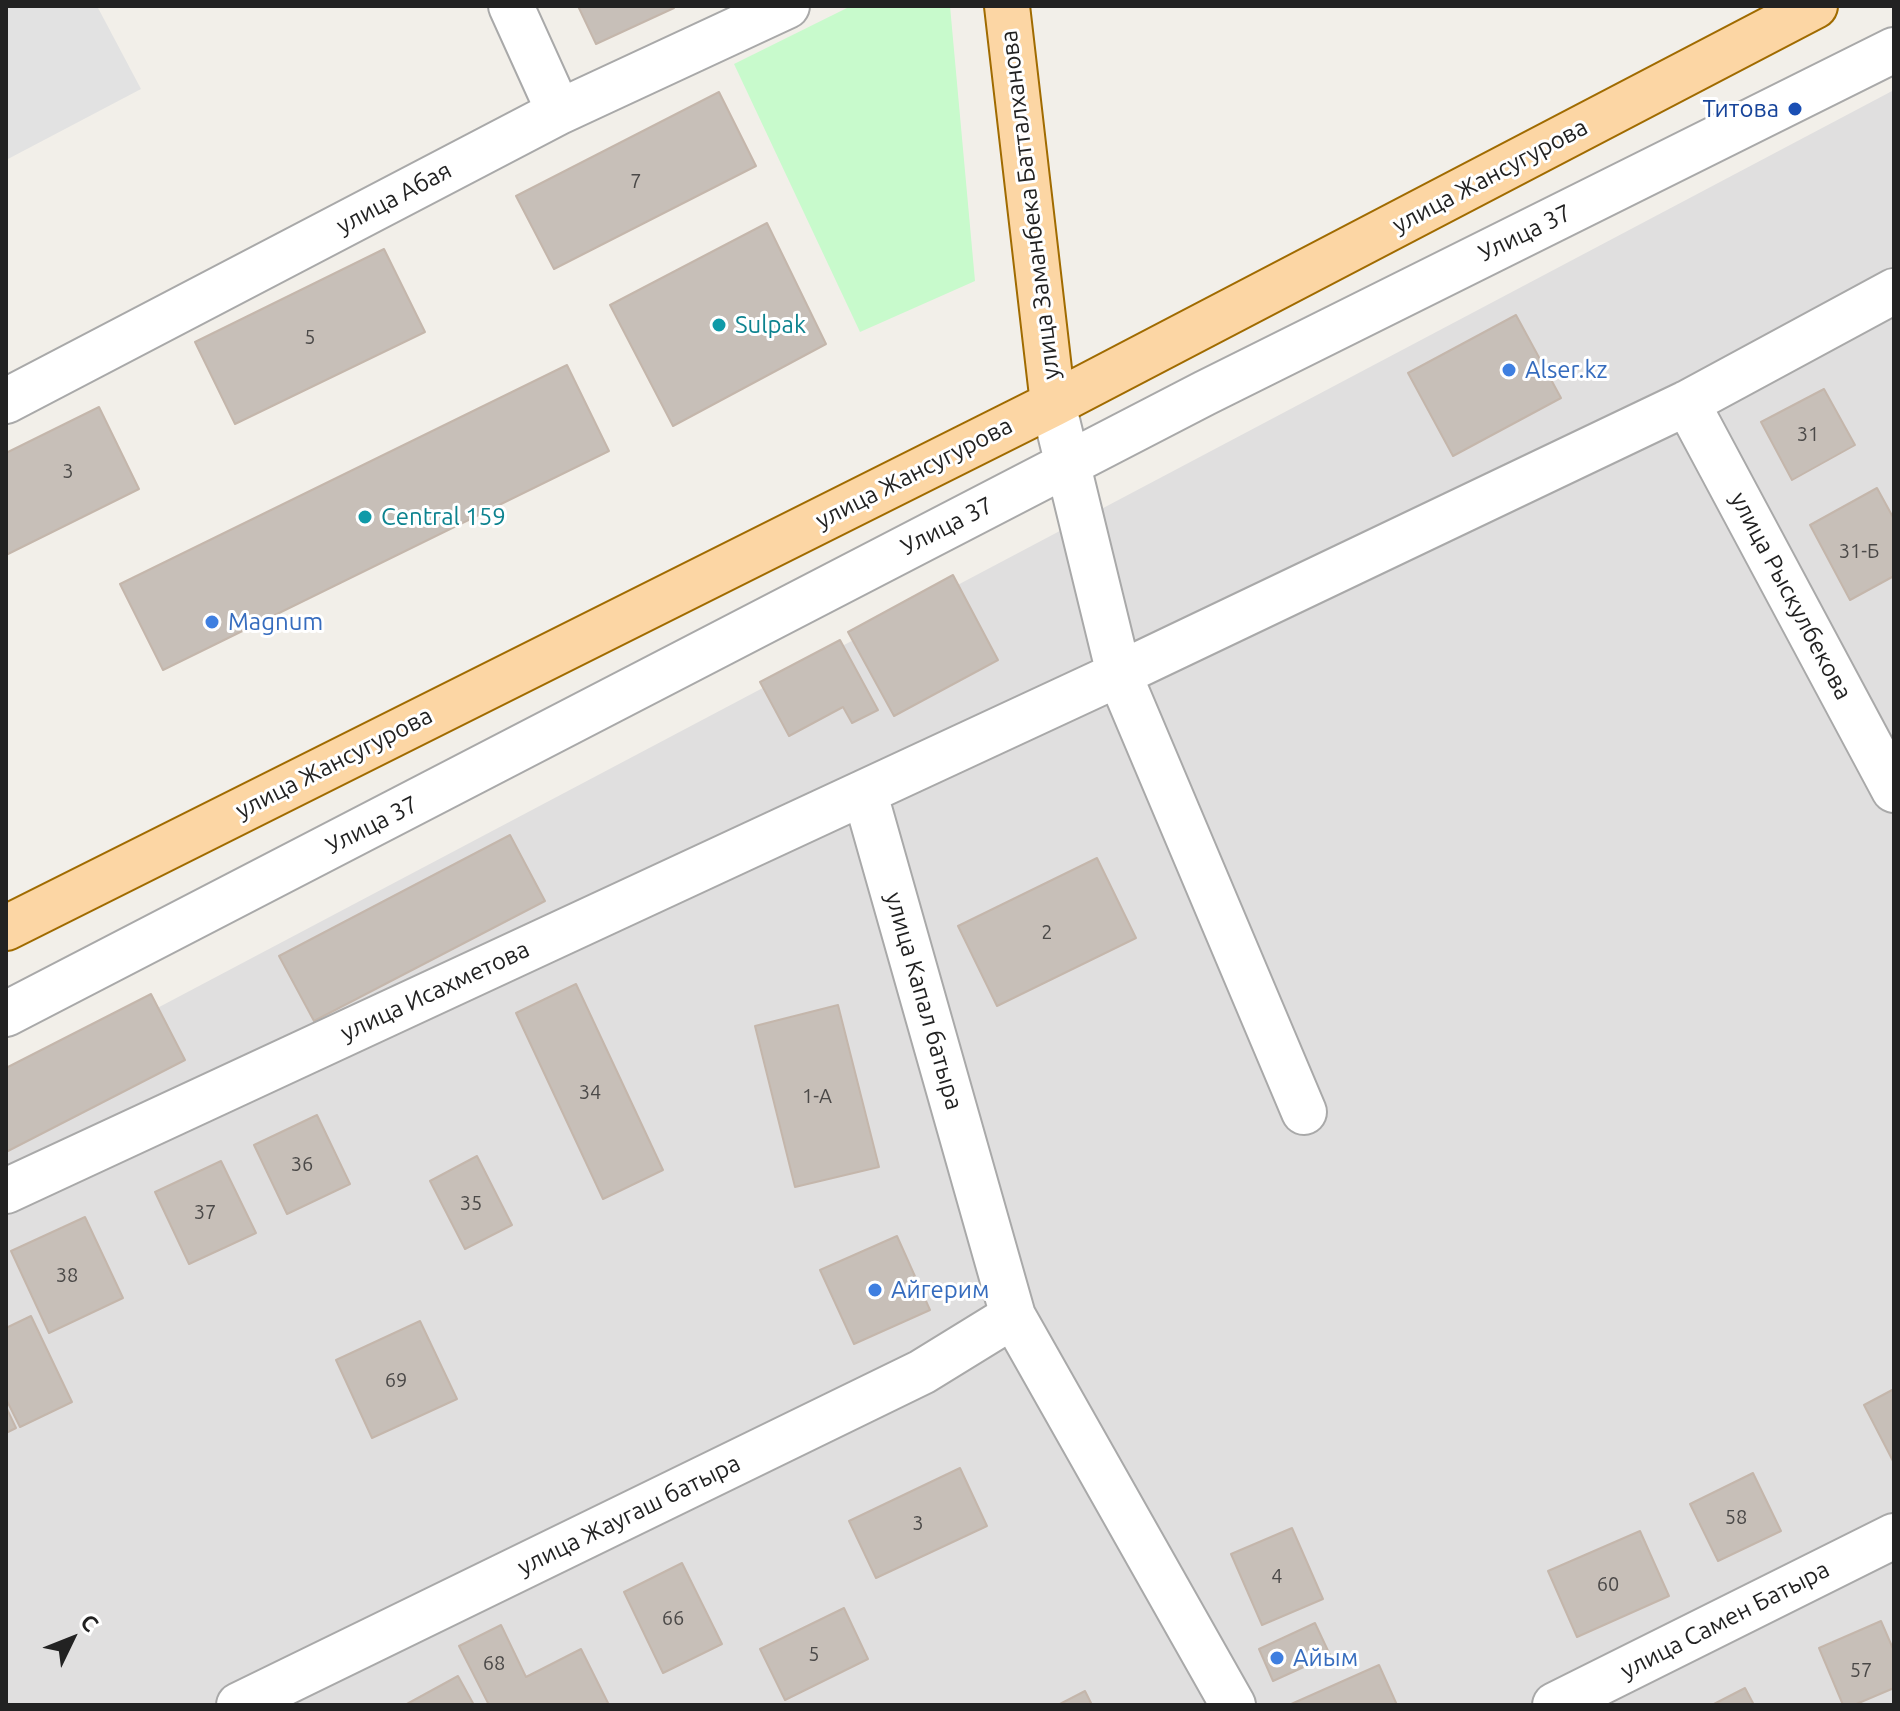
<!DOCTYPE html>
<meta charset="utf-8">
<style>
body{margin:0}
#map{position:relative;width:1900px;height:1711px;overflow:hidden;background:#f2efe9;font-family:Ubuntu,sans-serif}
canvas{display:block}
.frame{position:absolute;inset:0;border:8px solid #222;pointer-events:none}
.north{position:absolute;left:32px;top:1599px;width:80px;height:80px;-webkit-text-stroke:6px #fff;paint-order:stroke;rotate:47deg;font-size:22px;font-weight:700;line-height:32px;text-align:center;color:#222}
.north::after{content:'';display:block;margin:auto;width:28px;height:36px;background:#222;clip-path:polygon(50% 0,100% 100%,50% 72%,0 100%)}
</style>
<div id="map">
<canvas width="1900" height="1711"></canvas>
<div class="frame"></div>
<div class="north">С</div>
</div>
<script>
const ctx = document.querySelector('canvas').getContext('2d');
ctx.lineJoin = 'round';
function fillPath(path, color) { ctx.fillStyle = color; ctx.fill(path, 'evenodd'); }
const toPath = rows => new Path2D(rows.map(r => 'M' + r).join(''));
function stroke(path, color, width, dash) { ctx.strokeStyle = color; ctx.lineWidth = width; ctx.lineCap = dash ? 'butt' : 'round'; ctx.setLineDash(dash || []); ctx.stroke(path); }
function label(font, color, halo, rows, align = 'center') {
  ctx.font = font + ' Ubuntu,sans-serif'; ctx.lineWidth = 6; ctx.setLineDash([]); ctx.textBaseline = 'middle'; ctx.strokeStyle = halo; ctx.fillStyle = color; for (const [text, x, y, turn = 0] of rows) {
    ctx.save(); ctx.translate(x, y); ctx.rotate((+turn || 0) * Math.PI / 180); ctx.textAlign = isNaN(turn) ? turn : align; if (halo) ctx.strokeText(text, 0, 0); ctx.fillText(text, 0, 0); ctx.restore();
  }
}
fillPath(toPath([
 [1894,90,1894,1705,6,1705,6,1088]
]), '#e0dfdf');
fillPath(toPath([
 [851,6,950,6,975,281,860,332,734,64]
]), '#c8facc');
fillPath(toPath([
 [6,6,97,6,141,89,6,160]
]), '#e2e2e2');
const building = toPath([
 [578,6,673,6,674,8,596,44,578,6],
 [719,92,756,166,554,269,516,196,719,92],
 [767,223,826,344,673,426,610,305,767,223],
 [384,249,425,332,235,424,195,342,384,249],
 [1516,315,1561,398,1453,456,1408,373,1516,315],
 [567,365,609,451,163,670,120,584,567,365],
 [1824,389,1855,445,1792,480,1761,422,1824,389],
 [99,407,139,489,6,555,6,453,99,407],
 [1877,488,1894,519,1894,576,1850,600,1810,525,1877,488],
 [953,575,998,660,894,716,848,632,953,575],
 [840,640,878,710,852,723,843,707,789,736,760,682,840,640],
 [510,835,545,901,314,1021,279,956,510,835],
 [1097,858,1136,938,997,1006,958,926,1097,858],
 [576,984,663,1170,603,1199,516,1013,576,984],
 [151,994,185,1060,6,1152,6,1068,151,994],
 [838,1005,879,1167,795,1187,755,1026,838,1005],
 [317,1115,350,1184,287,1214,254,1145,317,1115],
 [477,1156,512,1225,465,1249,430,1181,477,1156],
 [221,1161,256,1233,189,1264,155,1192,221,1161],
 [85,1217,123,1298,49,1333,11,1251,85,1217],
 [897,1236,930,1310,854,1344,820,1270,897,1236],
 [31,1316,72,1402,20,1427,6,1399,6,1328,31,1316],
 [420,1321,457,1399,372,1438,336,1360,420,1321],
 [1894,1389,1894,1463,1864,1405,1894,1389],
 [6,1407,16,1428,6,1433,6,1407],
 [960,1468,987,1526,876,1578,849,1521,960,1468],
 [1753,1473,1781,1531,1718,1561,1690,1504,1753,1473],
 [1292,1528,1323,1599,1262,1625,1231,1554,1292,1528],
 [1640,1531,1669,1596,1577,1637,1548,1571,1640,1531],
 [682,1563,722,1644,663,1673,624,1592,682,1563],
 [844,1608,868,1659,785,1700,760,1649,844,1608],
 [1881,1621,1894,1651,1894,1688,1854,1705,1843,1705,1819,1648,1881,1621],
 [1315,1623,1330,1655,1273,1681,1259,1649,1315,1623],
 [501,1625,526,1677,581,1649,609,1705,489,1705,459,1646,501,1625],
 [1379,1665,1397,1705,1289,1705,1379,1665],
 [458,1676,474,1705,405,1705,458,1676],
 [1745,1688,1754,1705,1712,1705,1745,1688],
 [1085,1691,1092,1705,1058,1705,1085,1691]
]);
fillPath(building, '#c7bfb8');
stroke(building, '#c4b6ab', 2);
const minor = toPath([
 [511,6,559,112],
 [6,401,559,112,787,6],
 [1687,403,1894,790],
 [865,794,1013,1316,1233,1705],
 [6,1014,1205,393,1894,50],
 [1304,1112,1119,674,1687,403,1894,291],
 [6,1191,1119,674,1053,404],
 [239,1705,922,1372,1013,1316],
 [1555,1705,1894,1536]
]);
const major = toPath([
 [1007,6,1053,404],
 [6,928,1053,404,1815,6]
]);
stroke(minor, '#a9a9a9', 48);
stroke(major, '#a06b00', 48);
stroke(minor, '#fff', 44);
stroke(major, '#fcd6a4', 44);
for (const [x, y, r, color] of [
 [1795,109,8,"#1a4fb4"],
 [719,325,8,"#0f9aa8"],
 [1509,370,8,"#3f7fe0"],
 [365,517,8,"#0f9aa8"],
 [212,622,8,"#3f7fe0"],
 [875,1290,8,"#3f7fe0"],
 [1277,1658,8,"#3f7fe0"]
]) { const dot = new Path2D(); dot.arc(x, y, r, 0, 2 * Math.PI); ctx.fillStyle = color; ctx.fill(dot); stroke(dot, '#fff', 3); }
label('20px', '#4b4948', null, [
 ["7",636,181],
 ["5",310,337],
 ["31",1808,434],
 ["3",68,471],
 ["31-Б",1859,551],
 ["2",1047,932],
 ["34",590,1092],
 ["1-А",817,1096],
 ["36",302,1164],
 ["35",471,1203],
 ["37",205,1212],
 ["38",67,1275],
 ["69",396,1380],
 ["58",1736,1517],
 ["3",918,1523],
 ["4",1277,1576],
 ["60",1608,1584],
 ["66",673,1618],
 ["5",814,1654],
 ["68",494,1663],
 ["57",1861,1670]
]);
label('24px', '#164399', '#fff', [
 ["Титова",1779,109]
], 'right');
label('24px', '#222', '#fff', [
 ["улица Жансугурова",1490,176,-28],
 ["улица Абая",394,198,-28],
 ["улица Заманбека Батталханова",1030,205,-97],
 ["Улица 37",1525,233,-26],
 ["улица Жансугурова",914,473,-27],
 ["Улица 37",947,526,-27],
 ["улица Рыскулбекова",1791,596,62],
 ["улица Жансугурова",334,763,-27],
 ["Улица 37",372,825,-27],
 ["улица Исахметова",435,991,-25],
 ["улица Капал батыра",924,1001,74],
 ["улица Жаугаш батыра",629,1515,-26],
 ["улица Самен Батыра",1725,1620,-27]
]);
label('24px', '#0d838f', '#fff', [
 ["Sulpak",735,325],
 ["Central 159",381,517]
], 'left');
label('24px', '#366cbe', '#fff', [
 ["Alser.kz",1525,370],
 ["Magnum",228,622],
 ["Айгерим",891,1290],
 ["Айым",1293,1658]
], 'left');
</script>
